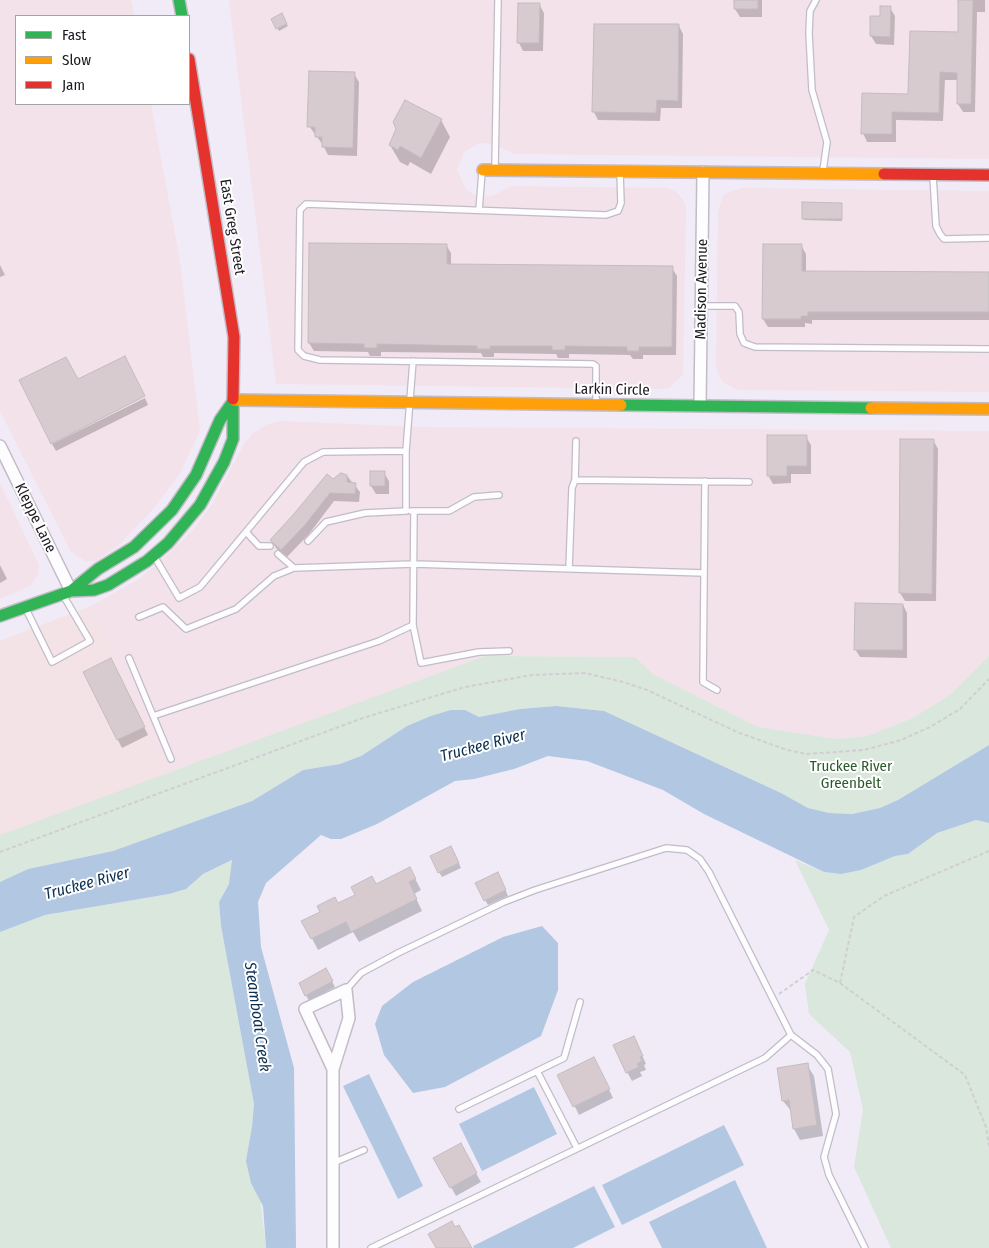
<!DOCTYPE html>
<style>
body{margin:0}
#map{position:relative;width:989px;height:1248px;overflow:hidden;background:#f1ebf7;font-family:"Fira Sans Condensed",sans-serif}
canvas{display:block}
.legend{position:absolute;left:15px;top:15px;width:175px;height:90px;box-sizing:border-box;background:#fff;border:1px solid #a4a3a5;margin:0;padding:6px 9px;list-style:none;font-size:15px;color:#1c181f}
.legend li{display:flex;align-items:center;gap:10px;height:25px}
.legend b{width:25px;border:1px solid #a4a3a5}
</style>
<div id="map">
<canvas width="989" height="1248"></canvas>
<ul class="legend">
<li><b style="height:6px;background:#30b455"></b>Fast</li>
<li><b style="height:6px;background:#ff9f0a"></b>Slow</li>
<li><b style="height:6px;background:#e5322d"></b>Jam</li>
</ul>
</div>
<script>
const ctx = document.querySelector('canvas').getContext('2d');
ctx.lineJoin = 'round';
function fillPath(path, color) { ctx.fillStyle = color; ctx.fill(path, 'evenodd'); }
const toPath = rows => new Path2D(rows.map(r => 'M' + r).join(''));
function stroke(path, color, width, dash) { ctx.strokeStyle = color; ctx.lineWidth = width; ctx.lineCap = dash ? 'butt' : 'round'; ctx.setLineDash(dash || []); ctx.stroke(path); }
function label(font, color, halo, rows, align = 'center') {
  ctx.font = font + ' "Fira Sans Condensed",sans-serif'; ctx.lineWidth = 4; ctx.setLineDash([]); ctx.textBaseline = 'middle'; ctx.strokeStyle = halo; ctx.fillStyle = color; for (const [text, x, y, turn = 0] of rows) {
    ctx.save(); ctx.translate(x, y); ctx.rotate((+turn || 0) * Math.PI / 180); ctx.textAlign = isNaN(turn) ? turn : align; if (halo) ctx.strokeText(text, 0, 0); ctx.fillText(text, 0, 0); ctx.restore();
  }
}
fillPath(toPath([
 [91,606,169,774,0,835,0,641]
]), '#f3e2e6');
fillPath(toPath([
 [0,0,131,0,134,16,16,16,16,104,151,104,180,261,200,431,179,475,153,509,118,546,96,561,85,561,71,552,0,411],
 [229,0,989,0,989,159,515,154,492,144,480,143,464,152,457,170,466,189,474,195,484,197,494,195,511,186,667,188,675,191,683,199,686,207,683,375,669,388,662,389,276,384],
 [743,188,989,191,989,392,737,390,723,382,719,376,716,365,718,212,723,196,728,192],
 [280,421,422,427,989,431,989,656,951,694,913,718,867,736,837,739,758,727,653,674,635,657,485,656,169,774,91,606,139,579,168,554,194,529,212,504,244,444,252,434,266,425],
 [0,483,39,565,38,574,30,586,0,599]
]), '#f3e2e9');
fillPath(toPath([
 [485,656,635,657,653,674,758,727,837,739,867,736,913,718,951,694,989,656,989,745,898,800,880,808,852,814,829,813,808,808,781,793,604,711,556,706,520,709,479,717,465,710,407,726,361,756,340,764,303,770,252,801,113,851,28,869,0,882,0,835],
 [976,820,989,823,989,1248,891,1248,854,1167,863,1109,850,1052,809,1014,805,984,829,930,795,860,824,872,841,874,861,870,895,856,908,854,937,833],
 [233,860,229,884,219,902,221,926,254,1104,252,1127,266,1248,0,1248,0,932,45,915,169,894,186,889,203,874]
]), '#dae7dc');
fillPath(toPath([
 [556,706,604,711,781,793,808,808,829,813,852,814,880,808,898,800,989,745,989,823,976,820,937,833,908,854,895,856,861,870,841,874,824,872,704,814,663,790,587,761,548,756,514,769,474,779,455,781,377,824,341,839,331,839,321,835,266,883,258,902,261,947,294,1068,296,1248,266,1248,263,1206,251,1183,246,1161,252,1127,254,1104,221,926,219,902,229,884,232,860,203,874,186,889,169,894,45,915,0,932,0,882,28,869,113,851,252,801,303,770,340,764,361,756,407,726,431,716,451,710,465,710,479,717,520,709],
 [542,926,558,943,558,990,541,1036,445,1087,413,1093,384,1055,375,1024,382,1006,413,982,503,937],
 [369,1074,423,1186,398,1199,343,1086],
 [534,1087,557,1134,482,1171,459,1124],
 [724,1125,744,1165,622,1225,602,1185],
 [735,1180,767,1248,662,1248,649,1222],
 [594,1186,615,1227,573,1248,474,1248,473,1246]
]), '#b1c7e2');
fillPath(toPath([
 [735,0,762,0,762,17,740,17,735,9],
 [959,0,985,0,985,12,977,12,975,112,963,112,958,104,958,80,945,80,943,121,896,120,896,142,867,142,863,133,910,95,959,34],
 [539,4,544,13,543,51,523,51,519,43],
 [890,8,895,16,894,45,876,44,871,36,871,17,881,18],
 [281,15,288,26,279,31,273,19],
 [679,26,683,34,682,108,661,108,660,121,598,120,594,112],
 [354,74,359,82,357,156,328,155,323,145,309,126],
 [441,120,450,137,431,174,410,162,408,166,400,162,390,145],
 [841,204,842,221,804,220,803,218],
 [446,245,451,253,451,265,672,268,677,276,676,355,643,355,643,359,633,359,630,355,569,354,569,358,558,358,556,354,494,353,494,357,483,357,481,353,381,352,381,356,370,356,368,352,314,351,309,343],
 [801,245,806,254,806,272,989,274,989,320,812,320,812,324,805,323,805,327,768,327,763,319],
 [0,265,5,275,0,277],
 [145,398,148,405,56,451,52,444],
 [806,437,811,445,811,474,791,474,791,483,773,484,768,475],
 [933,440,938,449,936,601,905,601,900,593],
 [384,473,389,481,389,494,376,494,371,486],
 [347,476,360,492,359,502,334,501,309,534,286,558,276,548,271,540,333,481],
 [0,565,7,579,0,583],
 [903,605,907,613,907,658,860,657,855,649],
 [115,668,148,735,122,748,84,673],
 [454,852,461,868,442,877,439,872],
 [410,869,421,890,414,894,422,911,359,942,353,932,318,950,303,921],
 [501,879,508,896,488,905,485,900],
 [326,970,335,987,309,1001,300,984],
 [638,1046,646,1064,644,1065,646,1070,640,1072,642,1076,632,1081,627,1072],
 [807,1065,814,1076,823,1136,800,1140,794,1129,792,1112,783,1101,779,1069],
 [598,1066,613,1098,579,1115,559,1075],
 [460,1145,481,1182,456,1196,435,1159]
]), '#0003');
const building = toPath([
 [734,0,758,0,758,9,734,9,734,0],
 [958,0,973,0,971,104,957,104,957,73,940,72,939,113,892,112,892,134,861,134,862,93,908,94,910,31,958,32,958,0],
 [518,3,540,3,539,43,517,43,518,3],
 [880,6,891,6,890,37,870,36,870,16,880,16,880,6],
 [282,13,287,24,276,29,271,19,282,13],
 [594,24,679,24,678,101,657,100,656,113,592,112,594,24],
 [309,71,355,72,353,148,322,147,322,137,315,137,315,127,307,127,309,71],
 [405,100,442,119,421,158,400,146,398,150,389,145,396,129,393,122,405,100],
 [802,202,842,203,842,219,802,219,802,202],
 [309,243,447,244,447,264,673,266,672,347,639,347,639,351,627,351,627,347,565,346,565,350,552,350,552,346,490,346,490,349,477,349,477,346,377,344,377,348,364,348,364,344,308,343,309,243],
 [763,244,802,244,802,271,989,272,989,312,808,312,808,316,801,316,801,319,762,319,763,244],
 [125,356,145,396,51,444,19,380,66,357,78,379,125,356],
 [767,435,807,435,807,466,787,466,787,476,767,476,767,435],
 [900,439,934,439,932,594,899,593,900,439],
 [370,471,385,471,385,486,370,486,370,471],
 [341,473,347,475,347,482,356,483,355,494,330,493,305,525,281,550,270,540,293,515,327,474,333,479,341,473],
 [855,603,903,604,903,650,854,650,855,603],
 [111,658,145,727,117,740,83,672,111,658],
 [451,846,459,863,438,873,430,856,451,846],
 [410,867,416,879,409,882,417,899,351,932,346,922,311,939,301,921,320,912,317,906,335,897,338,903,355,895,351,887,372,876,376,884,410,867],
 [498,872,506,890,484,901,475,883,498,872],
 [326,968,333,981,305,996,299,983,326,968],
 [634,1036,643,1056,640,1057,642,1061,637,1064,639,1067,626,1073,613,1045,634,1036],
 [594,1057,610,1089,573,1107,557,1075,594,1057],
 [808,1063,817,1125,793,1129,789,1100,782,1101,777,1068,808,1063],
 [461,1143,477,1173,450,1188,433,1158,461,1143],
 [452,1221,455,1227,459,1225,472,1248,436,1248,428,1234,452,1221]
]);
fillPath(building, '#d7cbcf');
stroke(building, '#c3bcc1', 1);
const lane = toPath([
 [816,0,810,11,809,33,812,90,827,142,823,171],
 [495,168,498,0],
 [933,176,936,226,940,234,944,239,989,238],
 [479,210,482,172],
 [702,306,735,306,739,312,740,334,744,343,755,347,989,349],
 [596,402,596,366,593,364,320,360,304,356,298,350,300,210,306,204,606,215,618,211,621,203,620,172],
 [575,480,576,441],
 [705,481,703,682,717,690],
 [411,511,449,511,474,497,499,495],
 [246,532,259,546,270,546],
 [308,541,326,522,365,513,406,511,406,451],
 [278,554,294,568],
 [154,556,179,598,200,587,304,462,323,452,406,451,413,361],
 [569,569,572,488,575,480,749,482],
 [26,609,52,662,90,641,63,595],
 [139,617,163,607,186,629,236,609,274,576,294,568,414,564,704,573],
 [413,625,421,663,479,652,509,651],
 [129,658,171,759],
 [153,716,379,641,413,625,414,511],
 [346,990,361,973,398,953,504,902,535,890,666,848,687,850,700,859,709,872,791,1035],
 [537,1071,577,1148],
 [459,1109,564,1058,580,1002],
 [333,1163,364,1150],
 [371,1248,765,1058,791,1035,817,1055,828,1069,836,1114,824,1157,829,1175,865,1248]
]);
const street = toPath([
 [700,405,703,172],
 [0,446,71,591],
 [333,1248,333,1069,349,1018,346,990,305,1009,333,1069]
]);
const fast = toPath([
 [179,0,182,16],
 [621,405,871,408],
 [71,591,98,569,134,547,172,510,196,475,220,420,234,400],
 [0,616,71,591,94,590,108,585,147,561,168,543,200,505,224,462,233,439,233,399]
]);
const slow = toPath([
 [483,170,884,174],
 [234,400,621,405],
 [871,408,989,409]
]);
const jam = toPath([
 [189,59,234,337,233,399],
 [884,174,989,175]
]);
stroke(lane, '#c1bcc5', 8);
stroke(street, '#c1bcc5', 14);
stroke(fast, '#c1bcc5', 14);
stroke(slow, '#c1bcc5', 14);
stroke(jam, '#c1bcc5', 14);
stroke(toPath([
 [0,852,363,718,465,687,532,675,585,673,623,682,647,690,737,732,787,750,807,754,864,750,901,740,930,727,960,709,989,679],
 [840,983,854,917,884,896,989,851],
 [779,994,813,970,840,983,965,1075,986,1127,989,1146]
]), '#d1ced3', 2, [4, 2.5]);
stroke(lane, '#fdfcfe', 5.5);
stroke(street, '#fdfcfe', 11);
stroke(fast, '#30b455', 11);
stroke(slow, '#ff9f0a', 11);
stroke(jam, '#e5322d', 11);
label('15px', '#1c181f', '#fff', [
 ["East Greg Street",232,227,81],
 ["Madison Avenue",702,289,-89],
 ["Larkin Circle",612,390,1],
 ["Kleppe Lane",35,518,64]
]);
label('15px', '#2b5a2b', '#fff', [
 ["Truckee River",851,767],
 ["Greenbelt",851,784]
]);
label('italic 16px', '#0b2f51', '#fff', [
 ["Truckee River",483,746,-15],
 ["Truckee River",87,884,-15],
 ["Steamboat Creek",257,1017,82]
]);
</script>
